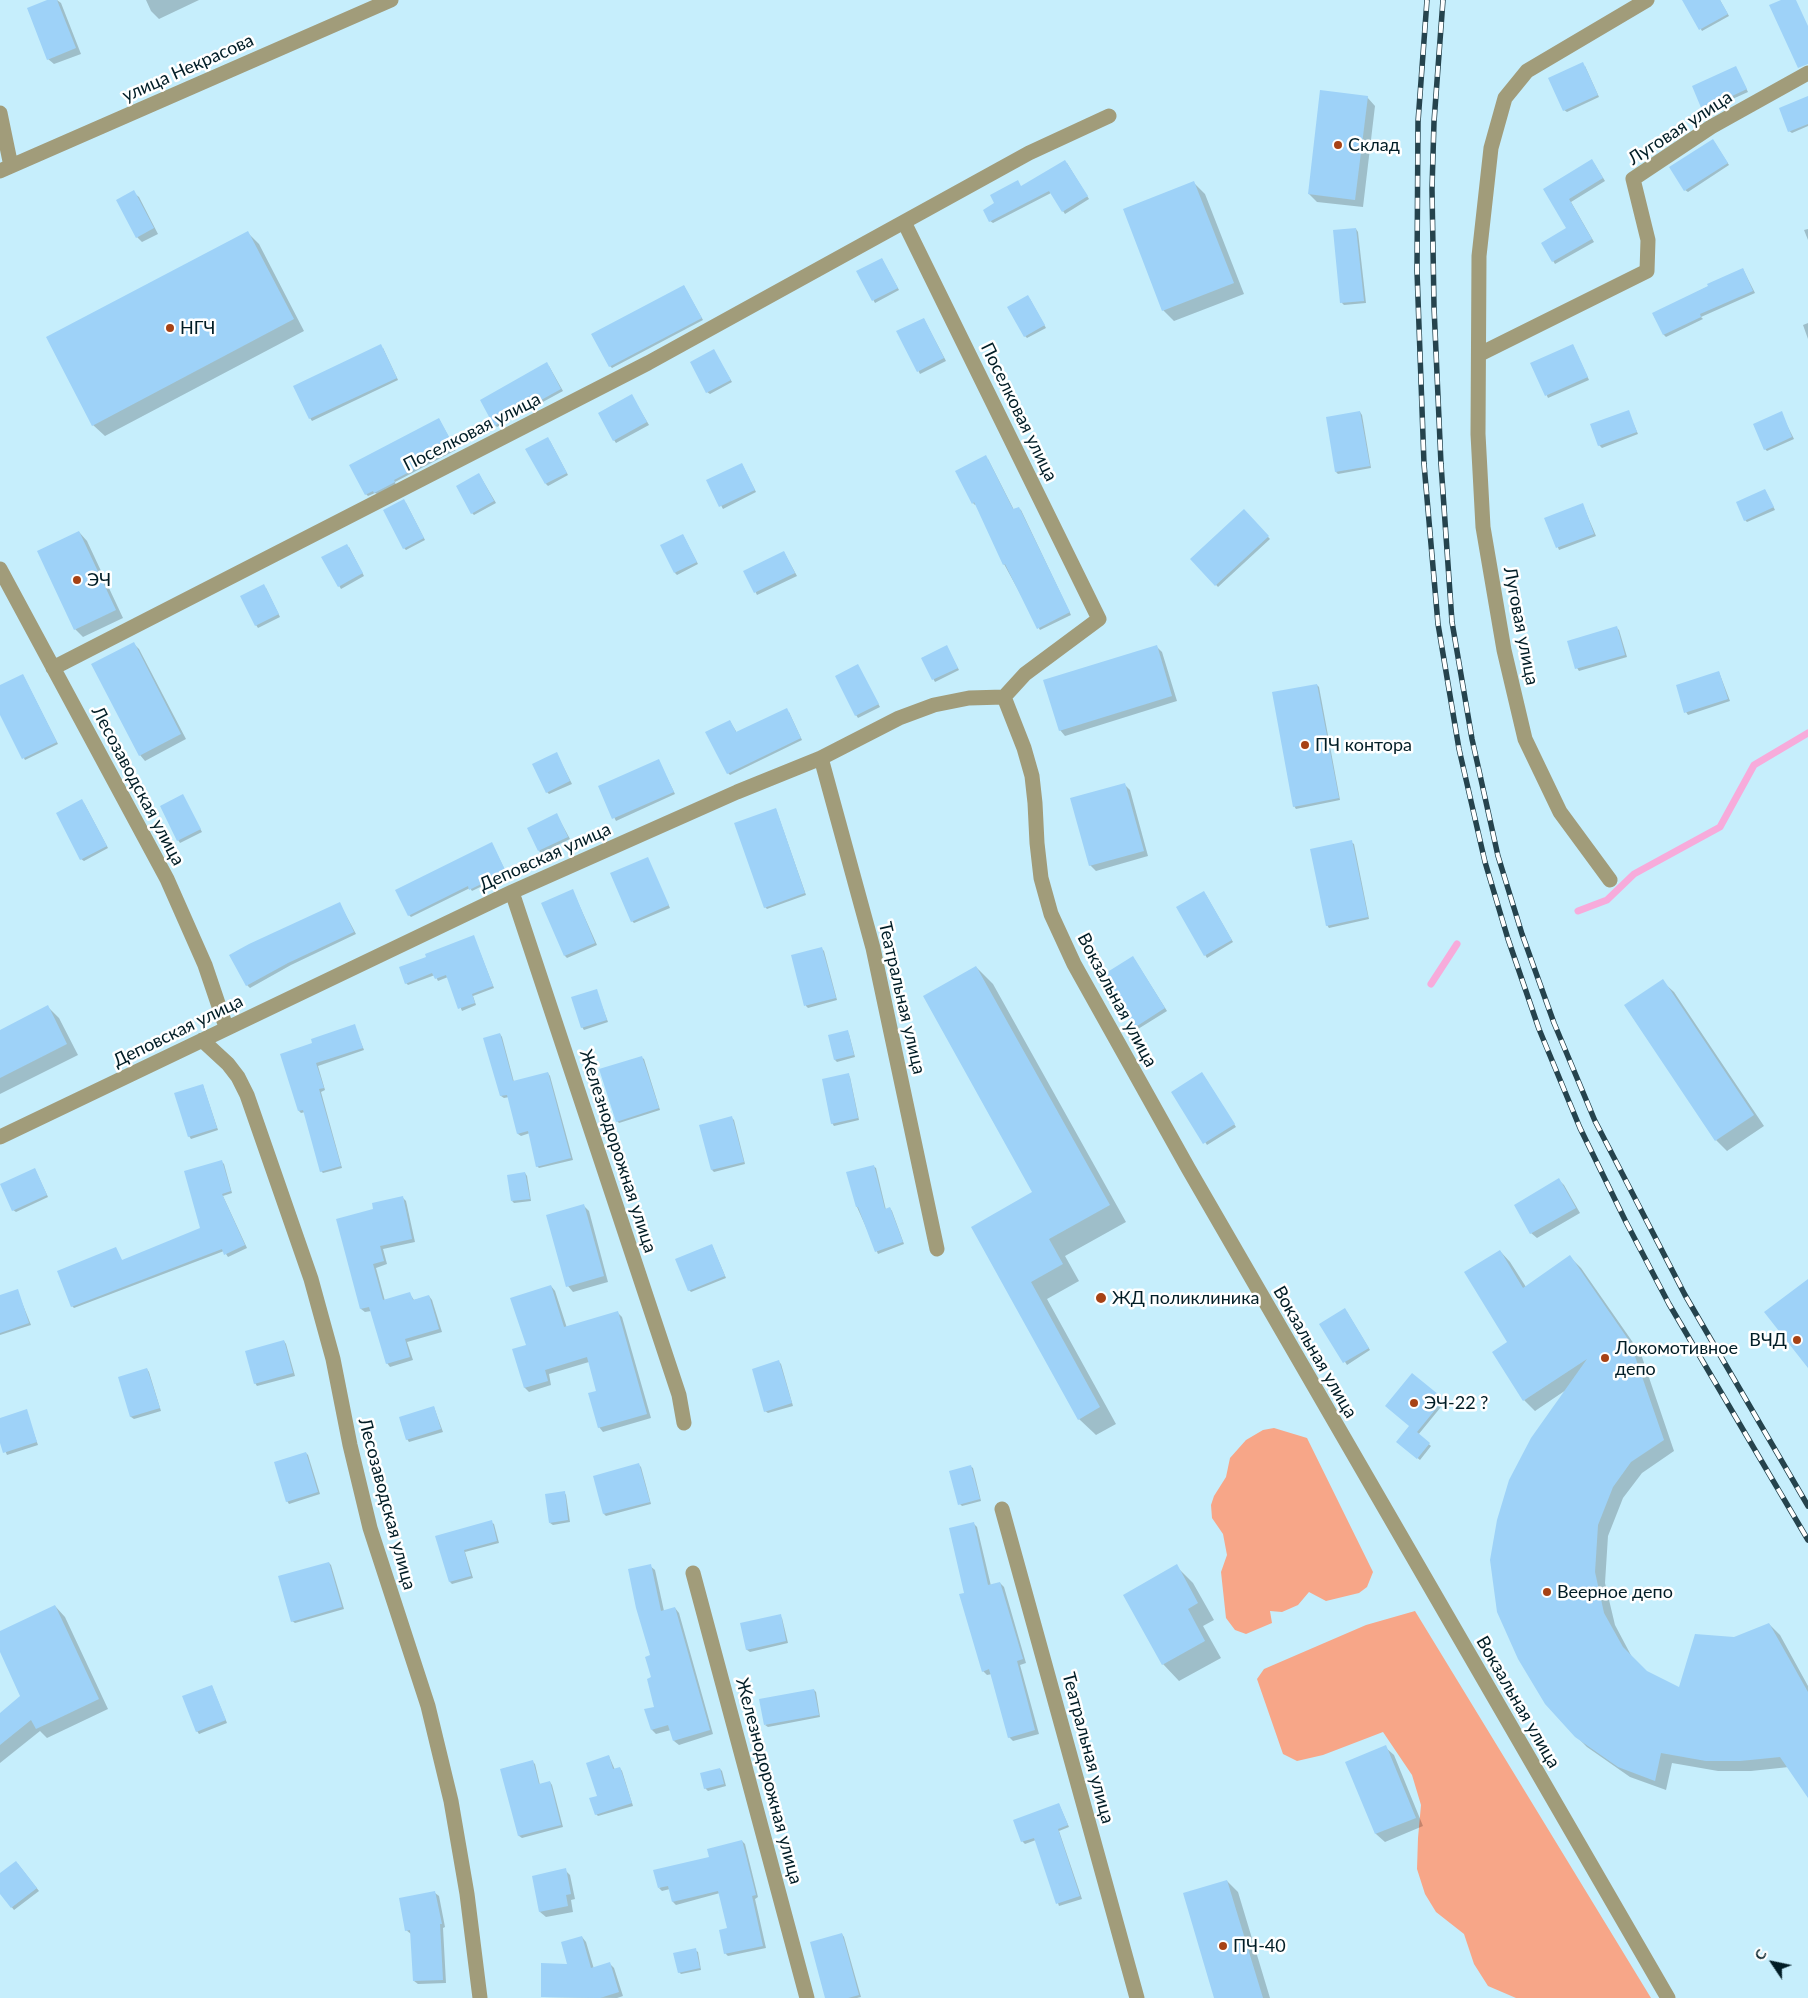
<!DOCTYPE html>
<meta charset="utf-8">
<style>
body{margin:0}
#map{position:relative;width:1808px;height:1998px;overflow:hidden;background:#c6eefc;font-family:Lato,sans-serif}
canvas{display:block}
.north{position:absolute;left:1748px;top:1938px;width:50px;height:50px;-webkit-text-stroke:4px #fff;paint-order:stroke;rotate:304deg;font-size:14px;font-weight:700;line-height:20px;text-align:center;color:#011d26}
.north::after{content:'';display:block;margin:auto;width:18px;height:22px;background:#011d26;clip-path:polygon(50% 0,100% 100%,50% 72%,0 100%)}
</style>
<div id="map">
<canvas width="1808" height="1998"></canvas>
<div class="north">С</div>
</div>
<script>
const ctx = document.querySelector('canvas').getContext('2d');
ctx.lineJoin = 'round';
function fillPath(path, color) { ctx.fillStyle = color; ctx.fill(path, 'evenodd'); }
const toPath = rows => new Path2D(rows.map(r => 'M' + r).join(''));
function stroke(path, color, width, dash) { ctx.strokeStyle = color; ctx.lineWidth = width; ctx.lineCap = dash ? 'butt' : 'round'; ctx.setLineDash(dash || []); ctx.stroke(path); }
function label(font, color, halo, rows, align = 'center') {
  ctx.font = font + ' Lato,sans-serif'; ctx.lineWidth = 5; ctx.setLineDash([]); ctx.textBaseline = 'middle'; ctx.strokeStyle = halo; ctx.fillStyle = color; for (const [text, x, y, turn = 0] of rows) {
    ctx.save(); ctx.translate(x, y); ctx.rotate((+turn || 0) * Math.PI / 180); ctx.textAlign = isNaN(turn) ? turn : align; if (halo) ctx.strokeText(text, 0, 0); ctx.fillText(text, 0, 0); ctx.restore();
  }
}
fillPath(toPath([
 [1274,1428,1307,1438,1373,1572,1367,1587,1359,1593,1326,1601,1309,1592,1298,1605,1282,1612,1270,1611,1272,1623,1246,1634,1235,1630,1226,1618,1221,1572,1227,1555,1223,1534,1212,1518,1211,1505,1214,1496,1226,1477,1230,1458,1246,1440,1263,1430],
 [1415,1611,1651,1998,1516,1998,1488,1986,1474,1964,1464,1934,1436,1912,1425,1894,1417,1869,1418,1838,1421,1805,1412,1775,1383,1732,1323,1755,1297,1761,1283,1754,1257,1679,1264,1669,1366,1625]
]), '#f7a688');
fillPath(toPath([
 [51,0,57,0,61,3,81,54,54,64,48,59],
 [146,0,199,0,159,19,151,11],
 [1684,0,1720,0,1729,16,1702,31],
 [1585,66,1599,97,1567,112,1564,110],
 [1736,68,1748,92,1706,111,1704,109],
 [1367,97,1375,106,1363,207,1317,202,1309,194],
 [1808,97,1808,126,1792,133,1789,131],
 [1715,143,1729,165,1688,192,1685,190],
 [1067,163,1089,199,1065,214,1051,193,993,223,990,221,1022,187],
 [1594,163,1605,181,1571,202,1594,242,1555,264,1542,243,1568,228,1544,189],
 [1194,183,1205,194,1244,294,1174,321,1163,310],
 [133,192,139,197,158,234,142,242,137,237],
 [1356,229,1358,232,1366,303,1344,305,1342,303,1334,231],
 [1808,229,1808,240,1804,230],
 [248,233,259,244,304,331,105,436,93,425],
 [882,259,899,290,875,303,858,272],
 [1743,269,1755,293,1701,317,1703,319,1666,337,1664,335,1653,314],
 [684,286,703,320,612,368,610,366],
 [1030,299,1046,328,1027,338,1025,336],
 [924,319,946,361,920,374,898,332],
 [1808,323,1808,339,1803,325],
 [1573,345,1589,380,1548,398,1532,363],
 [383,348,398,380,312,421,310,418],
 [714,351,732,382,710,394,707,392],
 [549,366,563,391,497,427,495,425],
 [632,396,649,425,616,443,614,440],
 [1628,411,1638,434,1602,448,1599,445],
 [1360,412,1362,415,1371,468,1338,474,1336,472],
 [1781,413,1794,439,1767,451,1765,449],
 [439,419,456,450,395,482,396,485,377,494,375,493,368,496,366,494],
 [550,441,568,475,548,486,546,484],
 [988,459,1014,510,1018,508,1021,510,1071,615,1040,630,1004,564,977,504,975,505,973,503],
 [742,464,756,492,723,509,708,481],
 [479,474,496,503,474,515,472,513],
 [1765,490,1775,510,1747,522,1745,520],
 [406,503,425,540,406,550,404,548],
 [1583,505,1596,536,1559,550,1546,518],
 [1244,511,1270,539,1218,587,1192,559],
 [79,532,87,541,123,618,83,637,75,629],
 [683,535,698,564,677,575,675,573],
 [349,547,364,576,341,589,323,558],
 [784,552,797,576,757,595,745,571],
 [266,588,280,617,258,628,256,625],
 [1617,628,1619,630,1627,657,1579,671,1577,668],
 [134,644,139,649,186,739,145,761,140,755],
 [947,647,959,670,935,682,922,658],
 [1157,647,1162,652,1177,701,1065,736,1060,730],
 [858,666,880,707,858,718,856,715],
 [1719,672,1730,701,1688,715,1686,712],
 [23,675,58,744,25,760,0,712,0,687],
 [1317,685,1319,687,1340,800,1296,809,1294,806],
 [789,712,802,740,730,775,728,773,730,721,737,733],
 [557,754,572,784,549,794,547,792],
 [659,761,675,794,616,821,599,787],
 [1124,784,1130,790,1148,856,1096,871,1090,865],
 [183,796,202,832,180,843,178,840],
 [84,803,108,848,84,861,81,859],
 [776,809,806,895,767,909,765,907],
 [557,815,570,839,541,853,539,851],
 [1351,842,1354,844,1369,919,1329,928,1327,925],
 [492,844,507,874,472,891,470,888,411,917,409,915],
 [647,859,670,908,634,923,632,921],
 [573,891,597,945,567,958,565,956],
 [1206,895,1233,942,1207,958,1178,908],
 [340,904,356,934,291,965,250,988,247,985,231,955],
 [474,937,494,988,473,996,476,1005,462,1011,448,977,438,981,435,975,408,985,406,983],
 [822,949,824,951,837,1000,808,1008,806,1006,793,956],
 [1135,960,1167,1011,1138,1029,1135,1027],
 [976,967,993,984,1126,1222,1065,1256,1079,1281,1047,1299,1116,1424,1096,1435,1079,1419,973,1227,1034,1193],
 [1662,981,1674,992,1764,1126,1727,1151,1716,1140],
 [596,990,608,1022,584,1030,582,1027],
 [48,1007,59,1018,78,1055,0,1094,0,1031],
 [354,1025,364,1050,318,1066,325,1090,321,1092,342,1168,323,1173,321,1171,305,1112,301,1113,299,1111,314,1043],
 [847,1031,849,1034,855,1057,837,1062,835,1060],
 [500,1034,502,1037,514,1082,548,1073,550,1076,573,1160,539,1168,537,1166,530,1133,521,1136,518,1134,509,1097,504,1098,501,1096],
 [641,1057,644,1059,660,1110,619,1123,617,1121],
 [848,1074,850,1077,859,1120,834,1126,832,1123],
 [1204,1076,1236,1127,1207,1145,1173,1092],
 [203,1085,218,1130,191,1139,189,1136],
 [732,1118,734,1120,745,1164,714,1172,712,1170],
 [222,1162,224,1164,232,1193,223,1196,247,1248,228,1257,224,1251,74,1308,72,1306,116,1249,122,1261,202,1229],
 [873,1166,876,1168,886,1210,890,1208,892,1211,904,1244,878,1254,857,1207],
 [35,1169,48,1197,16,1212,13,1210],
 [525,1173,527,1176,531,1201,514,1203,512,1201],
 [1559,1180,1564,1185,1580,1213,1537,1238,1531,1233],
 [402,1197,406,1201,415,1242,383,1249,387,1264,376,1268,385,1301,410,1294,414,1300,429,1296,432,1300,442,1332,407,1342,413,1360,390,1367,387,1363,371,1311,365,1312,361,1309,338,1220,375,1210],
 [583,1205,589,1211,608,1282,573,1292,568,1286],
 [712,1245,726,1278,691,1292,689,1290],
 [1500,1251,1510,1262,1526,1287,1570,1257,1581,1268,1641,1354,1674,1451,1642,1473,1623,1498,1608,1536,1605,1583,1615,1625,1633,1659,1646,1672,1679,1689,1734,1638,1769,1624,1780,1635,1808,1686,1808,1796,1789,1767,1751,1771,1718,1771,1672,1763,1666,1790,1630,1777,1587,1747,1576,1736,1566,1390,1535,1411,1524,1400,1509,1343],
 [551,1286,555,1291,567,1328,618,1313,622,1317,651,1418,603,1432,599,1427,598,1392,589,1362,549,1374,551,1385,529,1392,525,1388,514,1350,527,1346],
 [17,1290,31,1325,0,1335,0,1296],
 [1347,1312,1370,1350,1347,1365,1321,1324],
 [284,1341,286,1344,295,1376,257,1386,255,1383],
 [779,1362,781,1364,793,1406,768,1413,765,1411],
 [147,1369,149,1372,161,1411,134,1419,131,1417,119,1378],
 [1412,1375,1445,1402,1418,1435,1431,1446,1420,1460,1400,1444,1411,1426],
 [434,1407,443,1432,409,1442,407,1439],
 [26,1411,38,1445,7,1455,0,1439,0,1419],
 [306,1453,308,1455,320,1494,289,1504,287,1501],
 [639,1465,641,1467,651,1504,606,1516,604,1514,594,1477],
 [970,1466,973,1468,981,1501,962,1506,960,1504],
 [564,1492,566,1495,570,1522,553,1525,550,1523],
 [491,1522,494,1524,499,1543,465,1552,473,1578,452,1584,450,1582,436,1537],
 [973,1523,977,1527,991,1586,1000,1583,1004,1587,1026,1663,1020,1665,1039,1734,1013,1741,1009,1737,992,1674,987,1675,983,1671,965,1594],
 [329,1563,331,1565,344,1609,295,1623,292,1621],
 [650,1566,655,1570,664,1611,675,1608,679,1613,713,1734,679,1745,674,1741,671,1730,656,1734,652,1730,655,1708,652,1656],
 [1176,1566,1193,1583,1214,1620,1203,1626,1221,1658,1179,1681,1163,1664],
 [55,1606,65,1617,108,1709,47,1738,40,1731,0,1763,0,1714,22,1696,0,1649,0,1632],
 [780,1616,782,1618,788,1643,750,1652,747,1650,742,1624],
 [212,1686,227,1723,199,1734,197,1731],
 [814,1690,816,1692,820,1717,768,1727,765,1725],
 [1385,1747,1394,1755,1423,1826,1385,1842,1376,1834,1347,1763],
 [609,1756,615,1770,620,1768,622,1771,633,1806,598,1816,596,1814,598,1797],
 [532,1761,535,1764,540,1785,550,1782,552,1785,563,1827,522,1838,519,1836,502,1769],
 [720,1769,722,1771,726,1786,708,1791,705,1788],
 [1059,1804,1069,1827,1059,1831,1082,1899,1059,1906,1036,1840,1025,1844,1022,1841],
 [742,1841,745,1844,758,1897,755,1899,766,1948,728,1956,725,1953,728,1929,720,1893,676,1905,673,1902,670,1889,662,1891,659,1888],
 [18,1864,39,1891,14,1910,0,1892,0,1875],
 [565,1870,570,1875,575,1899,571,1900,573,1912,546,1917,540,1912,533,1877],
 [1227,1881,1238,1892,1270,1998,1215,1998],
 [435,1893,439,1896,445,1927,443,1928,446,1983,418,1984,414,1981,411,1934,406,1930],
 [842,1934,844,1937,861,1997,857,1998,827,1998],
 [582,1937,586,1942,594,1969,610,1964,614,1968,623,1996,617,1998,542,1997,569,1965],
 [695,1950,698,1952,701,1970,681,1974,679,1972]
]), '#0003');
stroke(toPath([
 [1578,911,1607,900,1634,874,1720,827,1754,765,1808,733],
 [1431,984,1457,944]
]), '#f7abdb', 7);
fillPath(toPath([
 [47,0,57,0,76,48,47,60,27,8],
 [1682,0,1720,0,1728,14,1699,30],
 [1781,0,1796,0,1808,26,1808,64,1798,68,1769,5],
 [1583,62,1598,95,1563,111,1548,78],
 [1736,66,1747,89,1702,110,1692,86],
 [1320,90,1368,96,1355,200,1308,194],
 [1808,96,1808,124,1788,132,1779,108],
 [1713,139,1728,163,1684,191,1669,167],
 [1592,159,1603,178,1569,199,1592,239,1552,262,1541,243,1566,228,1543,189],
 [1065,160,1088,196,1062,212,1049,191,989,222,983,210,994,203,990,195,1018,180,1021,186],
 [1194,181,1234,283,1162,311,1123,209],
 [134,190,154,228,136,238,116,200],
 [1356,228,1364,301,1340,303,1333,230],
 [248,231,294,319,92,426,46,337],
 [882,258,898,288,872,301,856,271],
 [1743,268,1753,291,1700,314,1701,317,1663,335,1652,313,1708,286,1707,284],
 [684,285,702,318,609,367,591,334],
 [1028,295,1045,325,1024,337,1007,307],
 [924,318,944,358,917,372,896,331],
 [381,344,397,378,309,419,293,386],
 [1573,344,1588,377,1545,396,1530,363],
 [714,349,731,380,706,393,690,362],
 [547,362,561,389,494,426,480,400],
 [632,394,647,422,613,441,598,413],
 [1629,410,1637,432,1598,446,1590,424],
 [1360,411,1370,466,1335,472,1326,417],
 [1782,411,1792,437,1764,450,1753,424],
 [439,418,455,448,394,480,395,482,374,493,373,491,365,495,349,465],
 [548,437,567,473,545,484,525,449],
 [986,455,1013,509,1019,507,1070,612,1037,629,1005,564,1003,565,974,502,972,504,955,471],
 [742,463,755,490,719,507,706,480],
 [479,473,494,501,471,514,456,486],
 [1765,489,1774,507,1744,521,1736,502],
 [404,499,424,538,403,549,383,510],
 [1583,503,1594,534,1556,548,1544,518],
 [1244,509,1269,536,1215,586,1190,559],
 [79,531,116,610,74,630,37,551],
 [683,534,697,562,674,573,660,545],
 [347,544,363,573,338,587,321,557],
 [784,551,795,573,754,593,743,571],
 [264,584,279,614,255,626,240,596],
 [1617,626,1625,655,1575,669,1567,641],
 [134,642,181,734,139,756,91,664],
 [947,645,958,668,932,680,921,658],
 [1157,645,1172,696,1059,731,1043,680],
 [858,664,879,704,855,716,835,676],
 [1719,671,1728,699,1684,713,1676,685],
 [23,674,57,742,22,759,0,715,0,685],
 [1317,684,1339,798,1293,807,1272,692],
 [787,708,801,738,727,774,705,732,730,720,736,732],
 [557,752,570,781,546,793,532,764],
 [659,759,674,792,612,819,598,786],
 [1125,783,1144,851,1089,866,1070,798],
 [183,794,201,829,177,841,160,806],
 [82,799,107,846,80,860,56,813],
 [776,808,805,893,764,908,734,823],
 [557,813,568,837,538,851,527,828],
 [1352,840,1368,917,1326,926,1310,849],
 [492,842,506,872,469,890,468,886,408,916,395,890],
 [648,857,669,905,631,922,610,873],
 [573,889,595,943,564,956,541,903],
 [1204,891,1232,940,1204,956,1176,907],
 [340,902,354,932,288,963,246,986,229,955,249,944],
 [474,935,493,986,472,994,475,1003,458,1009,446,975,435,979,432,973,405,984,399,967,426,957,425,954],
 [822,947,836,998,804,1006,791,955],
 [1133,956,1165,1008,1134,1028,1101,976],
 [976,966,1110,1205,1049,1239,1063,1264,1031,1282,1100,1407,1078,1420,971,1227,1032,1192,923,996],
 [1663,979,1754,1115,1715,1141,1624,1005],
 [597,989,607,1020,581,1028,571,997],
 [48,1005,67,1044,0,1078,0,1030],
 [355,1024,363,1048,316,1063,324,1088,319,1089,341,1166,320,1172,303,1110,298,1111,280,1054,312,1043,311,1039],
 [848,1030,854,1055,834,1060,828,1035],
 [500,1033,513,1081,548,1072,571,1158,536,1167,528,1131,517,1134,507,1095,500,1096,483,1038],
 [642,1056,659,1108,616,1122,599,1069],
 [1202,1072,1235,1124,1203,1144,1171,1092],
 [849,1073,858,1118,831,1124,822,1079],
 [203,1084,217,1128,188,1137,174,1093],
 [732,1116,744,1162,711,1170,699,1125],
 [222,1160,231,1191,222,1194,245,1245,224,1255,222,1249,71,1307,57,1271,116,1247,122,1260,200,1228,184,1171],
 [874,1165,885,1209,890,1207,903,1242,875,1252,858,1207,856,1207,846,1172],
 [35,1168,47,1195,12,1211,0,1184],
 [525,1172,530,1199,511,1201,507,1175],
 [1559,1178,1576,1208,1530,1234,1514,1205],
 [403,1196,412,1239,380,1246,384,1261,373,1264,383,1300,410,1292,413,1300,429,1295,439,1329,405,1339,410,1357,386,1364,369,1307,360,1309,336,1219,373,1209,372,1203],
 [584,1204,604,1276,566,1287,546,1215],
 [712,1244,725,1276,688,1291,675,1259],
 [1500,1250,1523,1288,1570,1255,1630,1342,1664,1440,1631,1462,1613,1487,1598,1525,1595,1572,1604,1613,1623,1647,1647,1671,1679,1687,1695,1634,1734,1637,1769,1623,1808,1692,1808,1798,1780,1757,1740,1761,1706,1761,1661,1753,1655,1781,1618,1767,1575,1737,1545,1704,1518,1659,1497,1612,1490,1560,1497,1520,1509,1480,1531,1438,1587,1359,1523,1401,1492,1352,1507,1342,1464,1272],
 [1808,1279,1808,1368,1764,1312],
 [551,1285,564,1327,618,1311,647,1414,598,1428,588,1393,596,1391,587,1357,545,1370,548,1381,524,1388,512,1349,526,1345,510,1298],
 [18,1289,29,1323,0,1333,0,1295],
 [1345,1308,1369,1348,1343,1363,1319,1324],
 [284,1340,293,1373,254,1384,245,1351],
 [779,1360,792,1403,764,1412,752,1369],
 [147,1368,160,1408,130,1417,118,1377],
 [1412,1373,1444,1399,1417,1432,1430,1443,1417,1459,1396,1442,1409,1426,1385,1406],
 [434,1406,441,1429,406,1440,399,1417],
 [27,1409,37,1442,3,1453,0,1443,0,1418],
 [306,1452,318,1492,286,1502,274,1462],
 [639,1463,650,1502,603,1514,593,1476],
 [971,1465,980,1499,958,1505,949,1471],
 [565,1491,568,1520,549,1523,545,1494],
 [492,1520,497,1541,464,1550,471,1576,449,1582,435,1536],
 [974,1522,988,1585,1000,1582,1023,1659,1017,1661,1035,1730,1008,1738,989,1669,982,1672,959,1594,964,1593,949,1528],
 [329,1562,342,1607,291,1622,278,1576],
 [651,1564,661,1611,675,1607,710,1730,673,1741,668,1725,651,1730,644,1709,654,1707,647,1679,651,1677,645,1657,650,1655,636,1608,628,1569],
 [1177,1564,1198,1603,1188,1609,1205,1641,1162,1665,1123,1595],
 [55,1605,99,1699,36,1729,31,1720,0,1745,0,1713,20,1696,0,1652,0,1631],
 [781,1614,786,1641,746,1650,740,1623],
 [212,1685,226,1720,196,1732,182,1696],
 [814,1689,819,1715,764,1725,759,1699],
 [1386,1745,1416,1818,1375,1834,1345,1762],
 [609,1755,613,1769,620,1767,632,1803,595,1815,589,1798,597,1796,586,1763],
 [533,1760,539,1784,550,1781,561,1825,518,1836,500,1769],
 [720,1768,724,1784,704,1789,700,1773],
 [1059,1803,1068,1825,1058,1829,1080,1896,1056,1904,1034,1838,1021,1842,1013,1820],
 [742,1840,756,1895,752,1896,763,1946,724,1954,719,1930,727,1928,718,1891,672,1902,668,1886,658,1888,653,1870,709,1857,707,1849],
 [16,1861,37,1888,11,1908,0,1894,0,1873],
 [566,1868,571,1894,566,1895,568,1906,539,1912,532,1876],
 [1227,1880,1263,1998,1214,1998,1183,1893],
 [435,1891,442,1924,440,1924,443,1980,413,1981,410,1930,405,1931,399,1898],
 [842,1933,859,1995,848,1998,825,1998,810,1942],
 [582,1936,591,1968,610,1962,619,1992,600,1998,541,1997,541,1963,567,1964,561,1942],
 [696,1948,700,1968,678,1973,673,1953]
]), '#9ed2f8');
stroke(toPath([
 [0,113,11,166],
 [0,171,391,0],
 [1480,354,1647,271,1648,240,1633,179,1711,127,1808,73],
 [0,569,167,879,205,965,226,1027],
 [53,668,648,363,1029,153,1109,116],
 [1004,697,1024,748,1032,776,1035,803,1037,843,1041,878,1051,914,1074,964,1188,1168,1668,1998],
 [821,758,873,948,937,1249],
 [1610,880,1560,812,1525,739,1504,650,1483,527,1478,434,1479,256,1491,148,1505,98,1527,71,1647,0],
 [512,892,679,1395,684,1423],
 [202,1040,228,1064,238,1077,247,1095,311,1279,333,1359,350,1445,370,1528,428,1706,451,1801,467,1894,480,1998],
 [0,1137,512,892,737,792,821,758,899,718,934,705,969,698,1004,697,1025,674,1099,619,904,222],
 [1002,1509,1137,1998],
 [693,1573,807,1998]
]), '#a19c7a', 15);
const rail = toPath([
 [1427,0,1418,122,1417,271,1424,464,1438,624,1459,749,1485,862,1508,939,1539,1029,1580,1128,1626,1222,1669,1304,1808,1540],
 [1443,0,1434,122,1432,189,1434,307,1441,464,1452,622,1472,739,1498,856,1522,934,1554,1023,1595,1121,1685,1295,1808,1506]
]);
stroke(rail, '#25434d', 5.5);
stroke(rail, '#fff', 4, [11]);
for (const [x, y, r, color] of [
 [1338,145,5,"#a74215"],
 [170,328,5,"#a74215"],
 [77,580,5,"#a74215"],
 [1305,745,5,"#a74215"],
 [1101,1298,6,"#a74215"],
 [1797,1340,5,"#a74215"],
 [1605,1358,5,"#a74215"],
 [1414,1403,5,"#a74215"],
 [1547,1592,5,"#a74215"],
 [1223,1946,5,"#a74215"]
]) { const dot = new Path2D(); dot.arc(x, y, r, 0, 2 * Math.PI); ctx.fillStyle = color; ctx.fill(dot); stroke(dot, '#fff', 2); }
label('18px', '#011d26', '#fff', [
 ["улица Некрасова",188,68,-24],
 ["Луговая улица",1680,128,-33],
 ["Поселковая улица",1019,412,64],
 ["Поселковая улица",472,432,-27],
 ["Луговая улица",1521,626,79],
 ["Лесозаводская улица",138,786,62],
 ["Деповская улица",545,857,-24],
 ["Театральная улица",902,998,77],
 ["Вокзальная улица",1117,1000,62],
 ["Деповская улица",178,1031,-26],
 ["Железнодорожная улица",618,1151,72],
 ["Вокзальная улица",1315,1352,60],
 ["Лесозаводская улица",387,1504,75],
 ["Вокзальная улица",1518,1702,60],
 ["Театральная улица",1088,1748,75],
 ["Железнодорожная улица",769,1781,75]
]);
label('18px', '#011d26', '#fff', [
 ["Склад",1348,145],
 ["НГЧ",180,328],
 ["ЭЧ",87,580],
 ["ПЧ контора",1315,745],
 ["ЖД поликлиника",1112,1298],
 ["ВЧД",1787,1340,"right"],
 ["Локомотивное",1615,1348],
 ["депо",1615,1369],
 ["ЭЧ-22 ?",1424,1403],
 ["Веерное депо",1557,1592],
 ["ПЧ-40",1233,1946]
], 'left');
</script>
